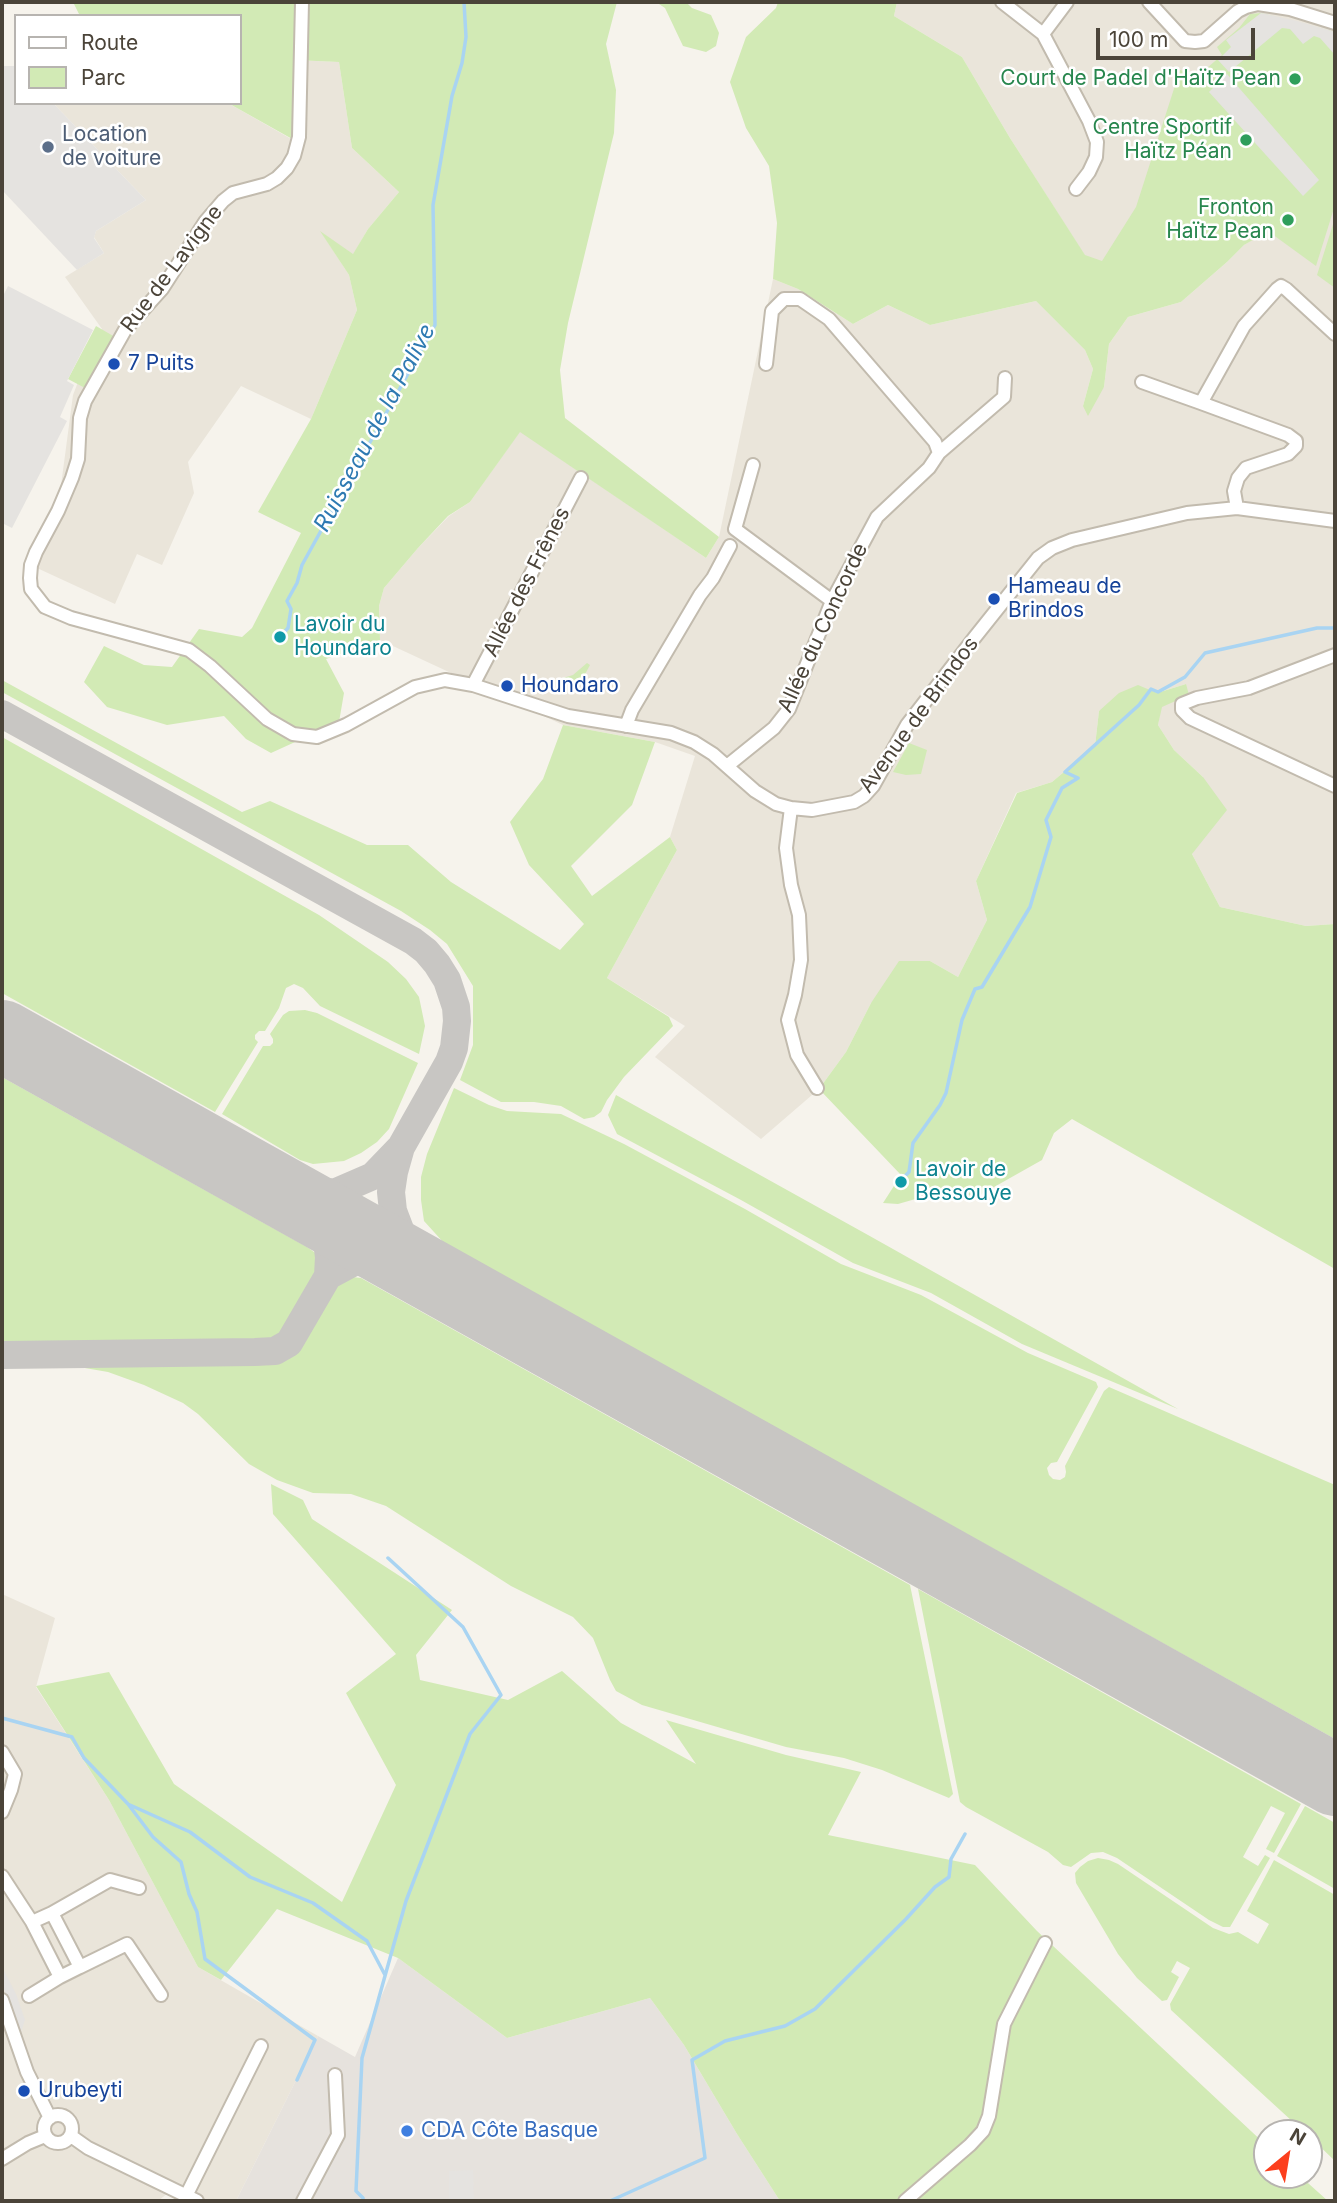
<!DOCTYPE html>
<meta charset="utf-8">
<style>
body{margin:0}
#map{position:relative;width:1337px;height:2203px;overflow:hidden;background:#f6f3ec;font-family:Inter,sans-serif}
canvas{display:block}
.frame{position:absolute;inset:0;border:4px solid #4b4439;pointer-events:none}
.legend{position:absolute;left:14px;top:14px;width:228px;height:91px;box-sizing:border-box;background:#fff;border:2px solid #b7b4b0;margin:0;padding:9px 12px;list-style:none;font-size:21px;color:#4b4439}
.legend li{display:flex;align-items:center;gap:14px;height:35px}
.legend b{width:35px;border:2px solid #b7b4b0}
.north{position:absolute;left:1253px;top:2119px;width:70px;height:70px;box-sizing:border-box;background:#fff;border:2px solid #b7b4b0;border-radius:50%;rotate:30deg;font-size:19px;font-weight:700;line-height:28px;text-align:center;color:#4b4439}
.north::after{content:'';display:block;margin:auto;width:24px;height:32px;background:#fc3f1d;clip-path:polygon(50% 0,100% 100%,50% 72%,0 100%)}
.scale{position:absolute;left:1096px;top:28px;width:159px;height:32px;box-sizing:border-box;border:4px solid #4b4439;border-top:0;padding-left:9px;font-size:21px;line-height:24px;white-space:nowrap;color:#4b4439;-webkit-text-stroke:5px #fff;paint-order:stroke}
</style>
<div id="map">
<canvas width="1337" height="2203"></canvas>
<div class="frame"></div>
<ul class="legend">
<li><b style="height:9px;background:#fff"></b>Route</li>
<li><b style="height:19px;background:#d2eab5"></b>Parc</li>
</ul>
<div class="north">N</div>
<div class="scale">100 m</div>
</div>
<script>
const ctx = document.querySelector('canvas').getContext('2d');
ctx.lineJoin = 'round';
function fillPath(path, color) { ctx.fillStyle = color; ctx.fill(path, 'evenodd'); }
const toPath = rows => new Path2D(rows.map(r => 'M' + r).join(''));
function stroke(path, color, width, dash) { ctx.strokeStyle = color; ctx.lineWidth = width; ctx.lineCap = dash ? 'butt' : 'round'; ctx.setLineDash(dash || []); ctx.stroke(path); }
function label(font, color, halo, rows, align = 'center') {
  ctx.font = font + ' Inter,sans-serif'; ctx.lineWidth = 5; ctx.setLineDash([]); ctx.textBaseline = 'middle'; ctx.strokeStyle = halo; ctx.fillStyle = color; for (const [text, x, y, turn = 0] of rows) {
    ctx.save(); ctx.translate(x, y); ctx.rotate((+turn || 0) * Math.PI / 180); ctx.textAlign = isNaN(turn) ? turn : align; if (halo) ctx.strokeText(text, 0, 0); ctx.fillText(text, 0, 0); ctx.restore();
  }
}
fillPath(toPath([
 [897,2,1335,2,1335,924,1306,926,1220,907,1192,854,1203,777,1174,750,1158,725,1161,707,1186,684,1099,711,1095,746,1052,782,1016,793,976,881,987,920,958,977,930,961,871,1003,846,1052,819,1089,761,1139,655,1057,685,1026,607,978,677,850,670,837,695,756,655,742,563,725,380,640,379,606,384,588,418,548,449,516,470,502,520,431,706,558,719,537,773,279,798,289,853,324,888,305,930,325,1036,301,1085,350,1093,369,1083,406,1104,387,1109,344,1128,317,1181,302,1227,262,1244,245,1260,235,1102,262,1085,256,1010,138,962,57,894,16],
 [294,60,339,62,352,148,399,192,368,229,353,255,322,233,349,275,357,310,311,419,241,386,188,462,194,493,162,565,137,554,115,604,37,568,26,560,60,493,73,395,83,369,102,329,65,277,104,253,94,237,96,231,146,200,53,103,228,103,293,140,296,110],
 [2,1594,55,1618,36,1687,109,1800,198,1967,318,2036,236,2201,195,2201,168,2193,158,2201,2,2201]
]), '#eae5da');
fillPath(toPath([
 [398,1958,507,2038,650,1998,684,2045,737,2134,780,2201,236,2201,318,2036,355,2057]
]), '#e6e2dd');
fillPath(toPath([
 [73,2,617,2,606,44,616,90,614,133,568,323,560,370,565,418,719,537,706,558,520,432,470,502,448,516,418,548,384,588,379,606,380,640,326,659,344,693,339,722,271,753,246,739,224,716,167,725,107,707,84,682,104,646,144,665,172,667,199,629,242,637,252,628,301,533,258,512,311,419,357,310,349,275,320,231,353,254,368,229,399,192,352,148,339,62,294,60,296,110,294,140,228,103,240,103,240,16,80,16],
 [656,2,686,2,692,8,711,15,719,33,716,46,706,52,683,46,665,8],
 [778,2,897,2,894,16,962,57,1010,138,1085,255,1102,261,1136,207,1180,70,1199,75,1222,55,1217,47,1239,28,1250,14,1261,13,1335,32,1335,205,1316,266,1261,226,1260,236,1244,245,1227,262,1181,302,1128,317,1109,344,1104,387,1088,416,1083,406,1093,369,1085,350,1036,301,930,325,888,305,853,324,798,289,773,279,777,223,769,166,746,128,730,82,746,37,776,8],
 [1335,218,1335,288,1317,275],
 [96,326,115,337,85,388,68,379],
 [587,663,590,665,577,689,563,678,573,675],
 [2,680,242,812,270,801,367,845,408,845,451,882,560,950,584,924,529,865,510,822,543,779,563,725,655,742,632,805,571,866,592,896,670,837,677,850,607,978,669,1017,673,1026,624,1077,607,1100,601,1112,594,1117,584,1119,561,1106,534,1102,501,1102,460,1080,473,1045,473,986,447,944,430,930,401,911,2,692],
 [1186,684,1189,695,1162,707,1158,725,1174,750,1203,777,1227,810,1192,854,1220,907,1306,926,1335,924,1335,1269,1072,1119,1054,1133,1042,1160,971,1200,933,1194,898,1204,883,1203,901,1175,819,1089,846,1052,871,1003,899,961,930,961,958,977,987,920,976,881,1017,793,1052,782,1095,746,1099,711,1119,693,1138,685,1157,693],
 [2,737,319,915,388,962,406,979,419,997,425,1026,419,1054,320,1006,303,988,294,984,286,988,279,1008,265,1031,259,1031,255,1035,255,1039,258,1042,215,1112,2,993],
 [909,743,927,750,921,774,906,775,893,772],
 [305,1010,317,1013,418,1063,389,1129,377,1142,361,1153,344,1161,313,1164,300,1160,222,1114,263,1046,270,1046,273,1043,273,1039,270,1034,283,1015,289,1011],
 [2,1077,307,1247,321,1257,323,1272,318,1286,290,1333,280,1343,255,1347,2,1350],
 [454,1088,489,1105,507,1111,561,1114,624,1144,745,1209,841,1264,921,1295,1028,1353,1096,1382,1098,1387,1057,1462,1051,1463,1047,1468,1049,1475,1053,1479,1060,1480,1065,1477,1066,1472,1065,1466,1104,1391,1109,1387,1335,1485,1335,1739,444,1243,424,1221,421,1200,421,1177,427,1154],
 [616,1095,868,1235,1178,1409,1022,1344,931,1293,853,1263,741,1200,617,1134,608,1115],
 [345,1276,361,1278,910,1585,953,1794,949,1798,882,1770,844,1758,786,1747,642,1705,616,1691,610,1680,593,1638,573,1617,511,1586,386,1506,351,1494,313,1493,277,1480,249,1464,198,1414,183,1403,144,1385,108,1372,79,1367,2,1367,2,1361,260,1359,277,1357,289,1351,299,1341,331,1284],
 [271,1484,303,1500,312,1519,452,1610,416,1655,420,1680,508,1700,562,1671,621,1723,696,1764,666,1720,786,1755,861,1772,828,1835,975,1865,1037,1931,1267,2146,1267,2175,1299,2175,1328,2201,780,2201,737,2134,684,2045,650,1998,507,2038,398,1958,277,1909,221,1980,198,1967,109,1800,36,1686,109,1672,174,1784,342,1902,396,1785,346,1693,396,1654,273,1514],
 [918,1589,1301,1804,1274,1853,1266,1849,1285,1813,1271,1806,1243,1857,1258,1866,1265,1855,1270,1858,1230,1927,1223,1927,1209,1920,1117,1858,1103,1852,1091,1853,1071,1867,1063,1865,1048,1852,966,1807,960,1802],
 [1305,1806,1335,1823,1335,1889,1277,1856],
 [1098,1858,1109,1860,1118,1864,1213,1928,1229,1934,1238,1932,1258,1944,1269,1924,1247,1911,1274,1860,1335,1895,1335,2161,1309,2136,1309,2133,1305,2133,1171,2010,1170,2004,1190,1968,1177,1961,1171,1972,1179,1977,1167,2000,1162,2001,1137,1978,1118,1954,1076,1883,1075,1873,1080,1867,1088,1861]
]), '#d2eab5');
fillPath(toPath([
 [1261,13,1297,21,1335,32,1335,55,1320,38,1314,36,1303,44,1290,29,1282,28,1229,72,1218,60,1231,47,1226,40],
 [2,66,16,66,16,103,53,103,146,200,96,231,94,238,104,253,77,270,2,190],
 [1227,74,1319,180,1303,196,1209,92],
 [8,286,93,330,67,381,74,385,60,417,67,421,12,528,2,523,2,298],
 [2,1967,16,1994,25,2020,21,2032,2,1984],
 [473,2170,474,2201,449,2201,449,2171]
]), '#e5e3e0');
stroke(toPath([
 [280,637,288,628,291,609,287,601,297,583,302,565,435,325,433,205,452,96,462,63,466,37,464,2],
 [903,1178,909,1172,913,1143,940,1105,946,1093,962,1020,975,989,982,987,1030,907,1051,837,1046,820,1062,788,1078,778,1065,772,1139,705,1151,689,1158,692,1185,677,1205,653,1317,628,1335,628],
 [2,1718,72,1737,84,1758,128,1804,153,1837,181,1862,189,1894,197,1912,205,1959,315,2040,297,2080],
 [130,1805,190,1832,250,1877,313,1903,367,1941,385,1975],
 [363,2201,363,2198,356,2191,362,2058,406,1901,470,1734,501,1695,463,1627,388,1558],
 [610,2201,705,2158,692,2060,725,2041,785,2026,815,2009,906,1919,935,1887,949,1877,951,1859,965,1834]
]), '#a9d4f2', 3.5);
stroke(toPath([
 [2,714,413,941,426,951,437,964,447,980,456,1007,457,1021,454,1048,449,1062,401,1147,394,1172,391,1192,393,1211,407,1248,414,1258,441,1282],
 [280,1188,309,1194,336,1192,373,1176,399,1149],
 [328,1276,356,1261,372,1258,389,1259,427,1275],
 [2,1355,255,1352,275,1351,289,1343,328,1276,329,1257,327,1242,322,1230,313,1216,279,1191]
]), '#c8c6c3', 28);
stroke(toPath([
 [2,1036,1335,1780]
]), '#c8c6c3', 72);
const minor = toPath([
 [302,2,299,137,294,156,287,168,277,178,267,184,233,193,223,201,205,222,162,289,125,330,85,401,80,418,78,459,72,478,58,511,36,552,31,565,30,578,31,589,45,607,71,618,189,650,210,666,267,719,293,734,317,737,346,725,415,687,445,680,473,685,568,716,671,733,694,742,713,754,755,791,776,804,791,808,812,810,854,802,864,796,873,786,907,725,975,637,1038,558,1052,548,1072,540,1187,513,1237,508,1335,521],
 [1002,2,1043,34],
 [1067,2,1043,34,1089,121,1097,142,1096,157,1089,172,1076,189],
 [1149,2,1185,41,1195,42,1204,41,1238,11,1246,7,1258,4,1290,9,1335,23],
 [1142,382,1201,403],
 [939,453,1004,397,1005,378],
 [753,465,735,529,832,601],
 [1237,508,1234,491,1238,478,1246,468,1288,454,1296,446,1296,441,1288,435,1201,403,1244,326,1277,289,1281,286,1286,289,1335,334],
 [1335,655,1249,688,1197,698,1182,704,1182,710,1190,718,1335,786],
 [473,685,581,478],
 [626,726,632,710,700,595,713,578,730,546],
 [727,766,774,728,789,709,832,601,877,517,929,468,939,453,935,442,829,319,800,299,784,299,772,311,766,364],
 [791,808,786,848,791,885,799,915,801,960,795,995,788,1020,797,1055,817,1088],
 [2,1752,15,1774,11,1790,2,1812],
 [2,1876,32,1922,60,1977,80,1967,52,1913,32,1922],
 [52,1913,110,1880,139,1888],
 [80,1967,127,1944,161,1995],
 [29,1996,60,1977],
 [2,2000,27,2072,50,2118],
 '44 2129a14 14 0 1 1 28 0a14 14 0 1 1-28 0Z',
 [71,2136,88,2148,197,2201],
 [2,2159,28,2143,45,2136],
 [186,2196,261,2046],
 [303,2201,338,2135,335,2075],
 [905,2201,970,2145,983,2131,989,2116,1004,2024,1045,1943]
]);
stroke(minor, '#c2bbae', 16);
stroke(minor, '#fff', 12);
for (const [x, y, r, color] of [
 [1295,79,7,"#2e9e5b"],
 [1246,140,7,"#2e9e5b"],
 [48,147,7,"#5c6f8a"],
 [1288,220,7,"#2e9e5b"],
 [114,364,7,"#1a4fb4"],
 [994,599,7,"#1a4fb4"],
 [280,637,7,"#0f9aa8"],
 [507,686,7,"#1a4fb4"],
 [901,1182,7,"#0f9aa8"],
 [24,2091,7,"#1a4fb4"],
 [407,2131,7,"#3f7fe0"]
]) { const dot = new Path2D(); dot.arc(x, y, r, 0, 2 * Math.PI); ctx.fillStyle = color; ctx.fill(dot); stroke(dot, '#fff', 2.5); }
label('21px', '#27864d', '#fff', [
 ["Court de Padel d'Haïtz Pean",1281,79],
 ["Centre Sportif",1232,128],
 ["Haïtz Péan",1232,152],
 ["Fronton",1274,208],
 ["Haïtz Pean",1274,232]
], 'right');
label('21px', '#4e5e75', '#fff', [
 ["Location",62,135],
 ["de voiture",62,159]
], 'left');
label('21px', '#4b4439', '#fff', [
 ["Rue de Lavigne",172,269,-53],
 ["Allée des Frênes",527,582,-63],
 ["Allée du Concorde",823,628,-65],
 ["Avenue de Brindos",919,715,-54]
]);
label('21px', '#164399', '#fff', [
 ["7 Puits",128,364],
 ["Hameau de",1008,587],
 ["Brindos",1008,611],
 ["Houndaro",521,686],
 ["Urubeyti",38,2091]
], 'left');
label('21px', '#0d838f', '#fff', [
 ["Lavoir du",294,625],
 ["Houndaro",294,649],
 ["Lavoir de",915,1170],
 ["Bessouye",915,1194]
], 'left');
label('21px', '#366cbe', '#fff', [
 ["CDA Côte Basque",421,2131]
], 'left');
label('italic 23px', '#2e7ab2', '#fff', [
 ["Ruisseau de la Palive",375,428,-62]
]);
</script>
